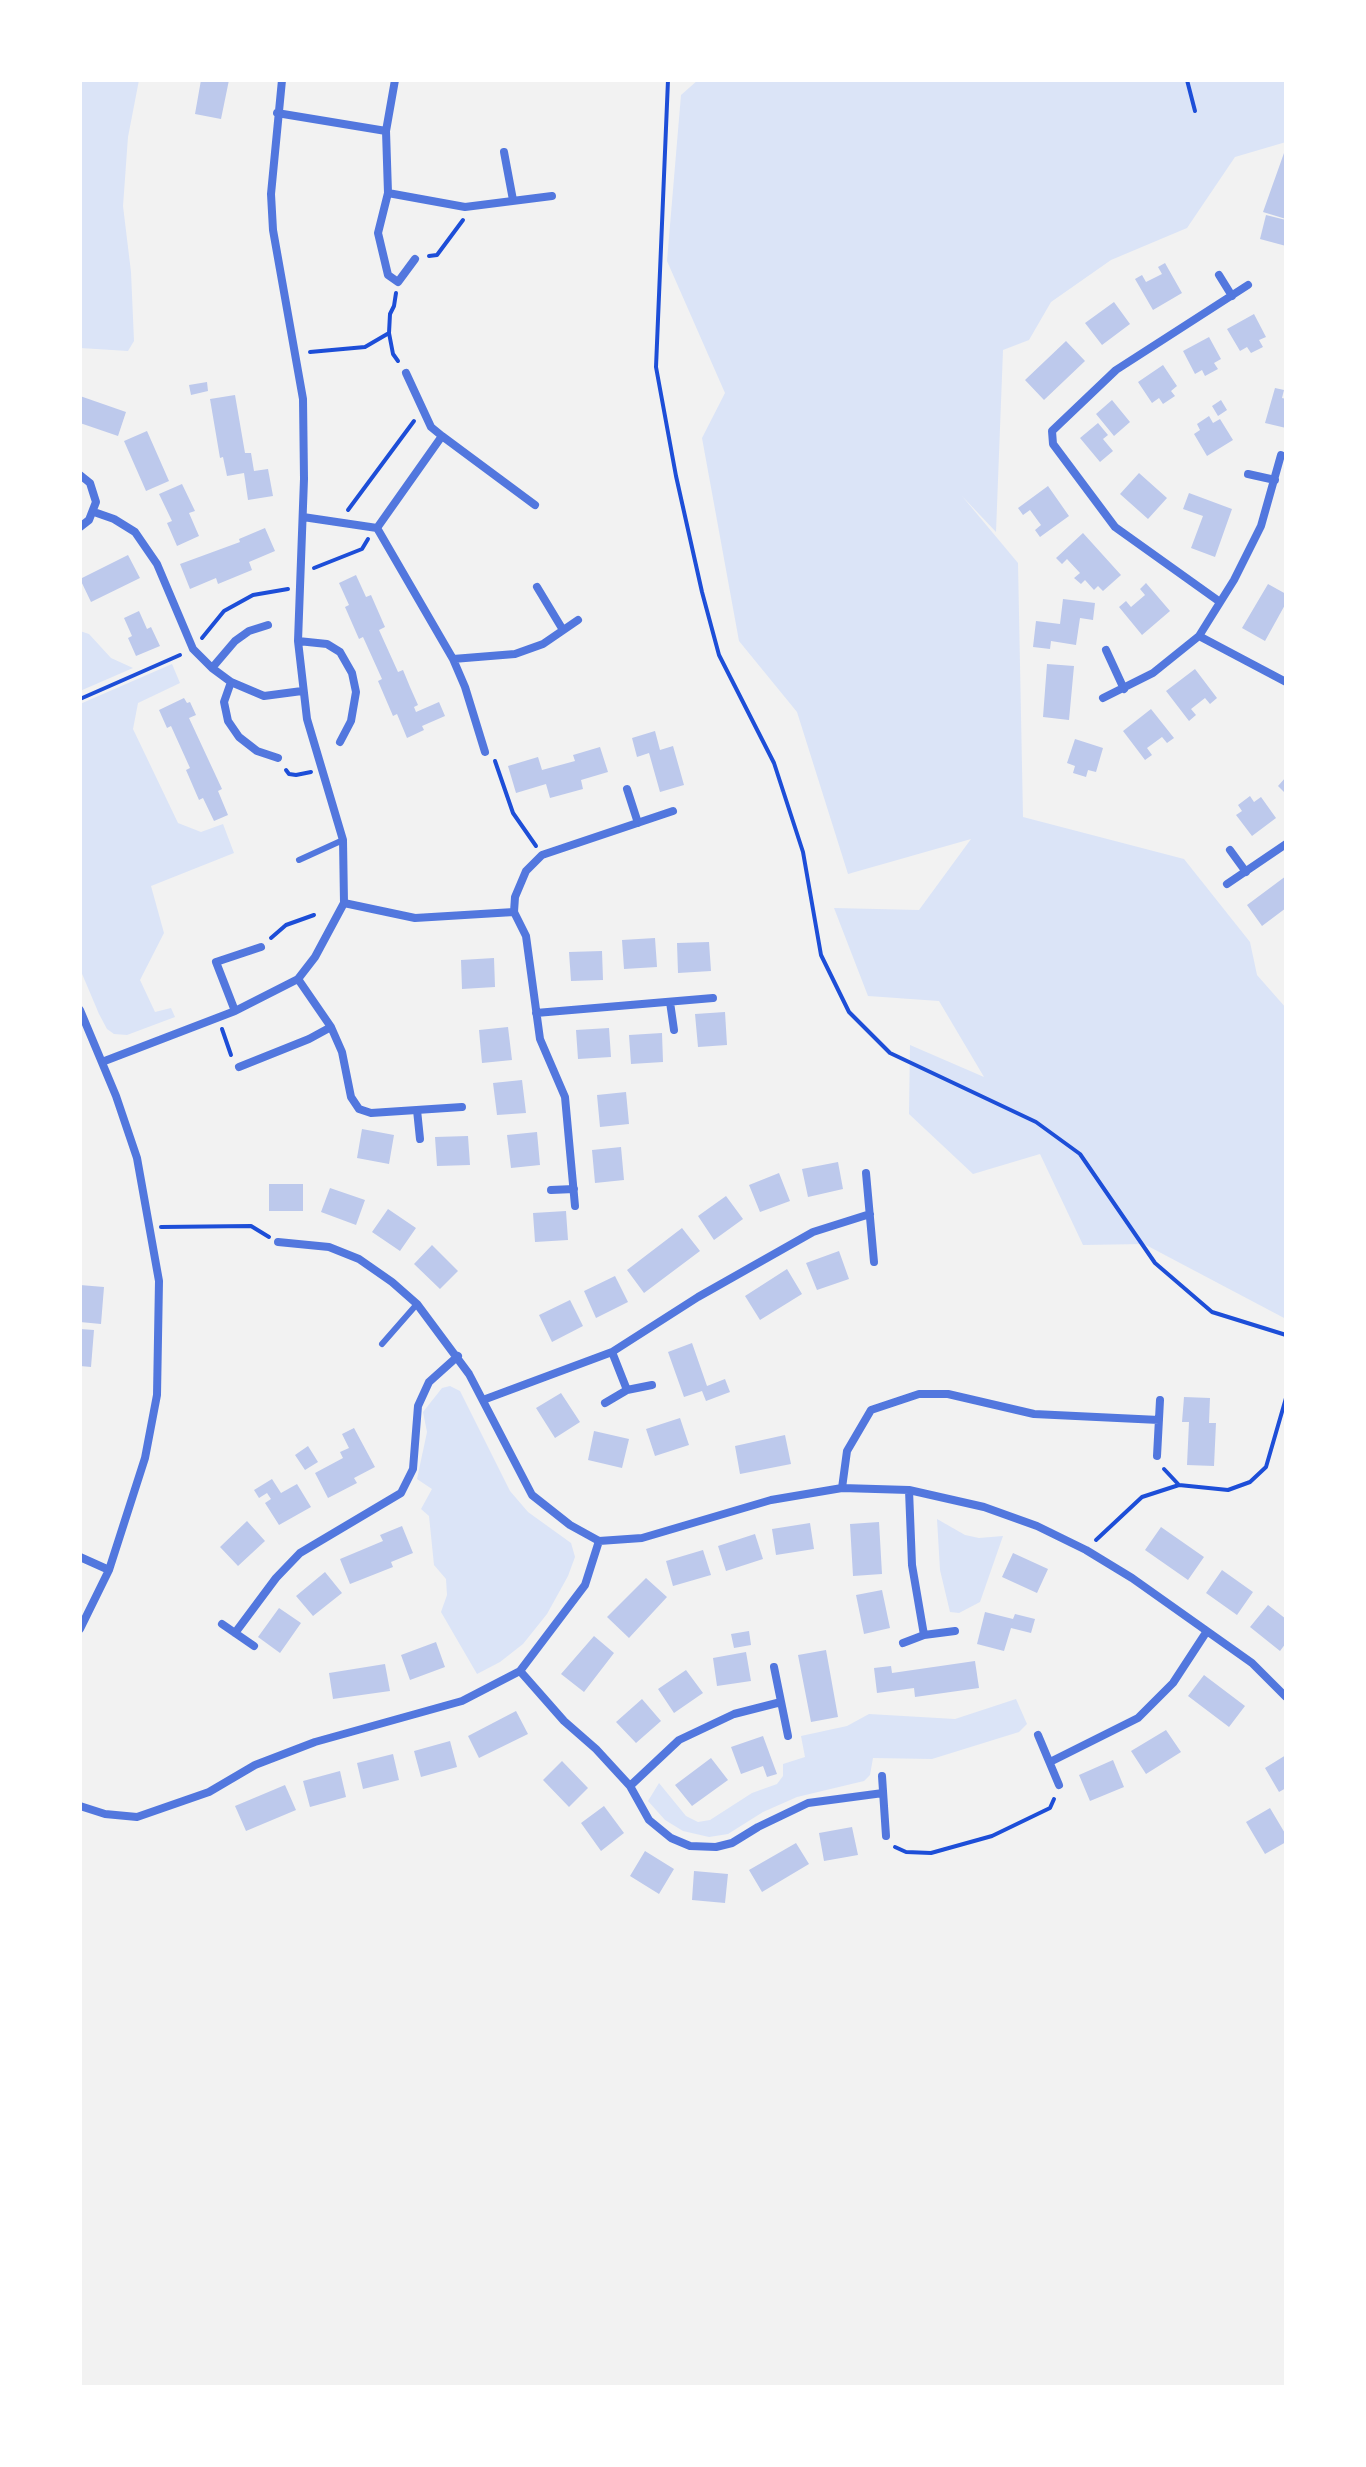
<!DOCTYPE html>
<style>
body{margin:0}
#map{position:relative;width:1366px;height:2467px;overflow:hidden;background:#f2f2f2;font-family:Merriweather,serif}
canvas{display:block}
.frame{position:absolute;inset:0;border:82px solid #fff;pointer-events:none}
</style>
<div id="map">
<canvas width="1366" height="2467"></canvas>
<div class="frame"></div>
</div>
<script>
const ctx = document.querySelector('canvas').getContext('2d');
ctx.lineJoin = 'round';
function fillPath(path, color) { ctx.fillStyle = color; ctx.fill(path, 'evenodd'); }
const toPath = rows => new Path2D(rows.map(r => 'M' + r).join(''));
function stroke(path, color, width, dash) { ctx.strokeStyle = color; ctx.lineWidth = width; ctx.lineCap = dash ? 'butt' : 'round'; ctx.setLineDash(dash || []); ctx.stroke(path); }
fillPath(toPath([
 [80,80,139,80,128,137,123,206,131,272,134,341,128,351,80,348],
 [698,80,1286,80,1286,142,1235,157,1187,228,1111,260,1051,302,1029,340,1003,350,996,532,962,496,1018,563,1023,817,1184,859,1250,942,1257,975,1286,1008,1286,1319,1144,1244,1083,1245,1040,1154,973,1174,909,1114,910,1045,984,1077,939,1001,868,996,834,908,919,910,971,839,848,874,797,712,739,641,702,438,725,393,667,261,681,95],
 [80,631,89,634,111,658,133,668,80,691],
 [172,664,180,683,138,703,133,729,178,823,201,832,223,824,234,853,151,886,164,933,140,980,155,1012,171,1008,175,1017,127,1035,114,1034,107,1029,99,1014,80,969,80,704],
 [450,1386,460,1391,510,1491,528,1512,571,1543,575,1557,568,1576,547,1614,523,1644,500,1662,477,1674,441,1612,447,1595,446,1579,434,1565,429,1516,421,1509,432,1489,417,1479,427,1432,423,1412,442,1388],
 [937,1519,965,1535,979,1538,1003,1536,980,1602,959,1613,950,1612,940,1570],
 [1016,1699,1027,1724,1019,1732,932,1759,873,1758,870,1775,864,1781,797,1797,763,1812,728,1834,709,1837,683,1831,665,1820,648,1801,659,1783,686,1816,698,1822,710,1820,752,1793,777,1784,783,1776,783,1764,805,1757,801,1736,847,1726,869,1714,955,1719]
]), '#dbe4f7');
fillPath(toPath([
 [201,80,229,80,221,119,195,114],
 [1284,153,1286,154,1286,219,1263,212],
 [1266,215,1286,220,1286,246,1260,239],
 [1165,263,1182,293,1153,310,1135,279,1142,275,1146,282,1162,274,1158,267],
 [1114,302,1130,324,1102,345,1085,323],
 [1254,314,1266,337,1259,340,1263,347,1251,353,1247,347,1240,351,1227,329],
 [1209,337,1221,359,1214,363,1218,369,1205,376,1202,370,1195,374,1183,351],
 [1066,341,1085,361,1044,400,1025,380],
 [1163,365,1177,386,1171,391,1175,396,1163,404,1159,398,1152,403,1138,382],
 [207,382,208,391,191,395,189,385],
 [1275,388,1284,390,1282,398,1286,399,1286,428,1265,423],
 [235,395,245,453,251,453,254,471,268,469,273,496,248,500,244,473,227,476,223,457,220,458,210,399],
 [80,396,126,412,118,436,80,423],
 [1112,400,1130,422,1114,436,1096,414],
 [1221,400,1227,410,1218,416,1212,406],
 [1209,416,1213,423,1220,419,1233,440,1207,456,1194,434,1200,430,1197,424],
 [1098,423,1108,435,1103,439,1113,451,1100,462,1080,438],
 [147,431,169,481,146,491,124,441],
 [1139,473,1167,498,1148,519,1120,494],
 [182,484,195,511,189,513,199,536,177,546,167,523,172,521,159,494],
 [1048,486,1069,516,1040,537,1035,530,1041,525,1030,510,1023,515,1018,508],
 [1189,493,1232,509,1215,557,1191,548,1203,516,1183,509],
 [265,528,275,551,249,562,252,570,218,584,216,578,190,589,180,564,240,542,239,539],
 [1083,533,1121,575,1103,591,1098,586,1094,590,1085,580,1081,584,1074,578,1080,573,1067,559,1062,564,1056,558],
 [128,555,140,578,91,602,80,579],
 [356,575,366,597,371,595,385,627,379,630,398,672,403,670,410,687,418,705,414,707,416,712,439,702,445,716,422,726,424,730,407,738,397,714,393,716,378,681,382,679,363,637,359,639,345,607,349,605,339,583],
 [1146,583,1170,611,1142,635,1119,607,1126,601,1131,607,1145,595,1140,589],
 [1268,584,1286,594,1286,603,1265,641,1242,628],
 [1063,599,1095,603,1093,620,1080,618,1076,645,1051,641,1050,649,1033,647,1036,621,1060,624],
 [139,611,147,629,151,627,160,646,136,656,128,638,132,636,124,618],
 [1047,664,1074,666,1069,720,1043,717],
 [1195,669,1217,698,1210,704,1205,698,1191,709,1196,715,1189,721,1166,691],
 [184,698,187,703,190,702,196,715,189,718,222,789,218,791,228,815,214,821,203,798,199,800,186,770,190,768,171,726,167,728,159,710],
 [1151,709,1174,738,1167,743,1162,737,1147,748,1152,755,1145,760,1123,731],
 [655,731,660,750,673,746,684,785,660,792,649,753,637,757,632,738],
 [1075,739,1103,748,1096,772,1088,770,1086,777,1073,773,1075,766,1067,763],
 [600,747,608,772,581,780,583,789,550,798,546,784,516,793,508,766,538,757,542,770,575,761,573,755],
 [1286,777,1286,794,1278,786],
 [1250,796,1254,802,1261,797,1276,818,1252,836,1236,815,1242,811,1238,805],
 [1286,876,1286,908,1262,926,1247,905],
 [655,938,657,967,624,969,622,940],
 [709,942,711,971,678,973,677,943],
 [602,951,603,980,571,981,569,952],
 [494,958,495,987,462,989,461,960],
 [725,1012,727,1045,698,1047,695,1014],
 [508,1027,512,1060,482,1063,479,1030],
 [609,1028,611,1057,578,1059,576,1030],
 [662,1033,663,1062,631,1064,629,1035],
 [522,1080,526,1113,497,1115,493,1083],
 [626,1092,629,1124,600,1127,597,1095],
 [362,1129,394,1135,389,1164,357,1158],
 [537,1132,540,1165,511,1168,507,1135],
 [468,1136,470,1165,437,1166,435,1137],
 [621,1147,624,1180,595,1183,592,1150],
 [838,1162,843,1189,808,1197,802,1169],
 [779,1173,790,1201,760,1212,749,1185],
 [269,1184,303,1184,303,1211,269,1211],
 [330,1188,365,1200,356,1225,321,1212],
 [726,1196,743,1219,714,1240,698,1216],
 [388,1209,416,1228,400,1251,372,1232],
 [566,1211,568,1240,535,1242,533,1213],
 [682,1228,700,1251,644,1293,627,1270],
 [432,1245,458,1271,440,1289,414,1264],
 [839,1251,849,1279,817,1290,806,1263],
 [787,1269,802,1294,760,1320,745,1296],
 [615,1276,628,1302,596,1318,584,1291],
 [80,1285,104,1287,101,1324,80,1322],
 [570,1300,583,1326,552,1342,539,1315],
 [80,1329,94,1330,91,1367,80,1366],
 [692,1343,707,1386,725,1379,730,1392,706,1401,702,1391,684,1397,668,1352],
 [561,1393,580,1422,555,1438,536,1408],
 [1184,1397,1210,1398,1209,1423,1216,1423,1214,1466,1187,1465,1189,1422,1182,1422],
 [680,1418,689,1445,655,1456,646,1429],
 [354,1428,375,1467,354,1478,357,1483,328,1498,315,1473,343,1458,340,1452,349,1448,342,1434],
 [594,1431,629,1439,622,1468,588,1460],
 [785,1435,791,1464,740,1474,735,1446],
 [308,1446,318,1462,305,1470,295,1455],
 [272,1479,281,1493,297,1484,311,1507,279,1525,265,1503,271,1499,267,1493,259,1498,254,1490],
 [247,1521,265,1541,238,1566,220,1547],
 [879,1522,882,1574,853,1576,850,1524],
 [810,1523,814,1549,776,1555,772,1529],
 [402,1526,413,1553,391,1562,393,1567,350,1584,340,1559,383,1541,380,1535],
 [1161,1527,1204,1557,1188,1580,1145,1550],
 [755,1534,763,1559,726,1571,718,1546],
 [703,1550,711,1575,673,1586,666,1561],
 [1013,1553,1048,1569,1037,1593,1002,1577],
 [1222,1570,1253,1592,1237,1615,1206,1593],
 [325,1572,342,1593,313,1616,296,1596],
 [646,1578,667,1597,629,1638,607,1617],
 [882,1590,890,1628,864,1634,856,1595],
 [1268,1605,1286,1619,1286,1643,1280,1651,1250,1627],
 [279,1608,301,1623,280,1653,258,1637],
 [985,1612,1013,1619,1015,1614,1035,1619,1031,1633,1011,1628,1004,1651,977,1644],
 [749,1631,751,1645,734,1648,731,1634],
 [594,1636,614,1653,584,1692,561,1674],
 [436,1642,445,1667,410,1680,401,1655],
 [826,1650,838,1717,811,1722,798,1655],
 [746,1652,751,1681,717,1686,713,1658],
 [975,1661,979,1688,915,1697,914,1688,877,1693,874,1668,891,1666,892,1673],
 [385,1664,390,1691,333,1699,329,1673],
 [686,1670,703,1693,674,1713,658,1689],
 [1204,1675,1245,1706,1229,1727,1188,1696],
 [642,1699,661,1721,636,1743,616,1722],
 [516,1711,528,1734,479,1758,468,1736],
 [1166,1730,1181,1752,1146,1774,1131,1751],
 [763,1736,777,1774,767,1777,763,1766,741,1774,731,1747],
 [450,1741,457,1767,421,1777,414,1751],
 [393,1754,399,1780,363,1789,357,1763],
 [1286,1755,1286,1788,1279,1792,1265,1768],
 [711,1758,728,1780,692,1806,675,1785],
 [1113,1760,1124,1787,1090,1801,1079,1775],
 [562,1761,588,1788,569,1807,543,1780],
 [340,1771,346,1797,310,1807,303,1781],
 [285,1785,296,1810,246,1831,235,1806],
 [604,1806,624,1833,601,1851,581,1823],
 [1270,1808,1286,1835,1286,1842,1265,1854,1246,1822],
 [852,1827,858,1855,824,1861,819,1833],
 [796,1843,809,1864,762,1892,749,1870],
 [645,1851,674,1869,659,1894,630,1876],
 [694,1871,728,1874,725,1903,692,1900]
]), '#bdc9ec');
stroke(toPath([
 [668,80,656,367,676,476,702,592,719,655,774,763,803,852,821,955,849,1012,890,1053,1036,1122,1080,1154,1155,1263,1212,1312,1286,1335],
 [1187,80,1195,111],
 [429,256,437,255,463,220],
 [396,293,394,306,390,314,389,333,393,354,398,361],
 [310,352,365,347,389,333],
 [348,510,414,421],
 [314,568,362,549,368,539],
 [202,638,224,611,253,595,288,589],
 [80,699,180,655],
 [495,761,513,813,536,846],
 [286,770,289,774,296,775,311,772],
 [271,938,286,925,314,915],
 [222,1029,231,1055],
 [161,1227,251,1226,269,1237],
 [1164,1469,1179,1485,1228,1490,1250,1482,1266,1467,1286,1398],
 [1096,1540,1142,1497,1179,1485],
 [895,1847,906,1852,931,1853,992,1836,1050,1808,1054,1799]
]), '#1d4ed8', 4);
stroke(toPath([
 [299,860,343,840],
 [382,1344,417,1304]
]), '#5277de', 6);
stroke(toPath([
 [395,80,386,131,388,193,378,233,388,275,398,282,415,259],
 [277,113,386,131],
 [504,152,513,200],
 [388,193,465,207,552,196],
 [1219,275,1232,296],
 [406,373,431,427,442,436],
 [1248,474,1275,480],
 [80,475,90,483,96,502,89,520,80,527],
 [94,512,114,519,135,532,157,564,193,649,212,668,231,682,264,696,302,691],
 [303,517,377,528,453,659,465,687,485,752],
 [377,528,442,436,535,505],
 [537,587,563,630],
 [1220,602,1115,527,1053,444,1052,431,1116,370,1248,285],
 [1199,636,1286,682],
 [298,641,327,644,340,652,352,673,356,692,351,721,340,742],
 [1106,650,1124,689],
 [453,659,515,654,543,644,578,620],
 [212,668,235,641,249,631,268,625],
 [231,682,224,702,228,721,239,737,257,751,278,758],
 [1103,698,1153,673,1199,636,1234,580,1261,526,1281,455],
 [627,789,638,823],
 [1230,850,1246,872],
 [1227,884,1286,844],
 [344,903,415,918,514,912],
 [298,979,331,1027,342,1052,351,1097,359,1109,371,1113,462,1107],
 [670,1002,674,1030],
 [80,1010,116,1096,137,1158,159,1281,157,1395,145,1458,109,1570,80,1629],
 [235,1011,216,962,261,947],
 [536,1013,713,998],
 [102,1062,235,1011,298,979,315,957,344,903,343,840,307,719,298,641,304,479,303,399,273,230,271,194,282,80],
 [239,1067,309,1039,331,1027],
 [417,1110,420,1139],
 [866,1173,874,1262],
 [551,1190,574,1189],
 [575,1206,565,1097,540,1039,526,936,514,912,515,897,526,871,542,855,673,811],
 [278,1242,329,1247,359,1259,392,1282,417,1304,469,1374,532,1495,570,1525,599,1541],
 [612,1352,627,1390],
 [483,1400,612,1352,698,1297,813,1232,870,1214],
 [605,1403,627,1390,652,1385],
 [1157,1456,1160,1400],
 [842,1488,847,1451,871,1410,919,1394,948,1394,1034,1414,1159,1420],
 [909,1490,912,1565,924,1635],
 [599,1541,642,1538,771,1500,842,1488,909,1490,984,1507,1037,1526,1086,1550,1132,1578,1252,1663,1286,1697],
 [80,1557,109,1570],
 [222,1624,254,1646],
 [235,1633,276,1578,300,1553,401,1493,413,1469,418,1406,429,1382,458,1356],
 [903,1643,924,1635,955,1631],
 [774,1667,788,1736],
 [520,1671,564,1721,596,1749,630,1786,649,1820,671,1838,690,1846,716,1847,732,1843,758,1827,808,1803,883,1793],
 [1038,1735,1059,1785],
 [1050,1762,1138,1718,1173,1683,1207,1631],
 [882,1776,886,1836],
 [630,1786,679,1740,734,1714,781,1702],
 [80,1806,105,1814,137,1817,209,1792,255,1765,315,1742,462,1701,520,1671,585,1585,599,1541]
]), '#5277de', 8);
</script>
